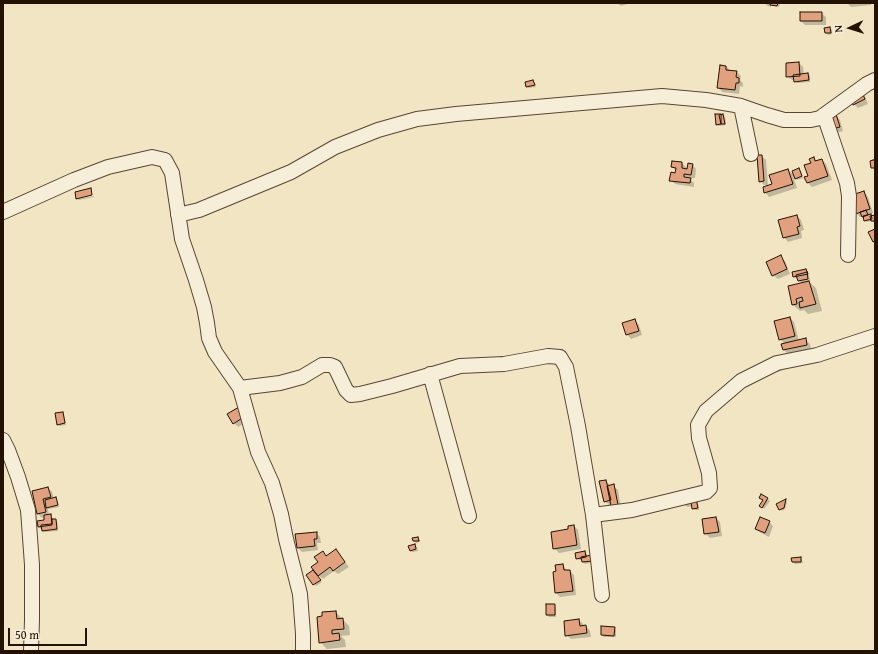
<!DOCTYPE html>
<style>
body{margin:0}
#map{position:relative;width:878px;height:654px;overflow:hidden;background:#f1e5c4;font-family:"Gentium Book Plus",serif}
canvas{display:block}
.frame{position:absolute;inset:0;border:4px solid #251100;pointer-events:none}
.north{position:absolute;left:830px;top:8px;width:40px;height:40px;-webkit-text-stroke:3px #f6eed9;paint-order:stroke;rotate:266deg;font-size:11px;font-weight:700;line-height:16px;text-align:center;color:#251100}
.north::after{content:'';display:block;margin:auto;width:14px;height:18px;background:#251100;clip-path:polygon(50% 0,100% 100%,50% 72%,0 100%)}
.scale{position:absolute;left:8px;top:628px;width:79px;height:18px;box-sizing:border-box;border:2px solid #251100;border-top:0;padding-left:5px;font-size:12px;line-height:14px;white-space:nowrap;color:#251100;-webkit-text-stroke:3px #f6eed9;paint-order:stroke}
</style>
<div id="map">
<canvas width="878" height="654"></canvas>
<div class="frame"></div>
<div class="north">N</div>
<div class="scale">50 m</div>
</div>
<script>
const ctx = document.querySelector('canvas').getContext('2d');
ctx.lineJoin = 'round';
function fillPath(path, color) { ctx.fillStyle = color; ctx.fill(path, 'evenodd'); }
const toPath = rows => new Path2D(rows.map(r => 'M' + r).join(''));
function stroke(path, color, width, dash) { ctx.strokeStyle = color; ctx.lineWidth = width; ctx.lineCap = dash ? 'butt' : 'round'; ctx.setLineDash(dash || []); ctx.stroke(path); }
fillPath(toPath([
 [617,3,631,3,621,6],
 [766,3,780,3,779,7,773,6,771,4,771,7,768,6,766,5],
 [847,3,871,3,871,5,851,7],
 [821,13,826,17,826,25,805,25,801,21],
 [830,28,832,30,832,34,828,35,826,33],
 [799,63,803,67,804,75,808,74,810,76,810,82,797,83,795,80,792,80,787,76],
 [726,66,731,71,737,72,741,76,740,80,743,83,743,87,740,86,739,94,722,92,718,87],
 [533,81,535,83,536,87,529,88,527,87],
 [863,92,868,104,858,108,854,104],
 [723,115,725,117,726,125,719,126,717,124],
 [836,115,840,120,843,131,832,134],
 [762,156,766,160,768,185,764,185,760,181],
 [814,158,817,162,822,160,826,164,832,180,812,187,808,183],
 [682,163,686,167,686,170,692,164,696,169,695,178,689,178,694,183,694,187,675,184,671,180,676,174,677,171,672,167],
 [788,170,795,176,799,170,801,171,803,178,797,180,793,176,797,188,769,197,765,192],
 [864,192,868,197,873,213,865,216,875,217,875,223,872,221,867,222,863,216,860,217,857,214,861,212],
 [94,196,94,197,79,200,78,199],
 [797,216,801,220,804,230,801,231,802,238,788,242,784,237],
 [780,257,785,261,790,274,778,279,773,275],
 [806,270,808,272,810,280,808,281,816,288,817,292,822,311,808,314,804,310,800,311,793,305,802,283,799,281,798,278,796,278,794,276],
 [790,318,794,322,799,341,805,339,810,344,811,349,788,354,784,350,785,344,780,339],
 [635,320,639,325,642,335,631,339,627,334],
 [783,364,785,369,778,372,776,370],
 [239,408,248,421,238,427,234,423],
 [62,413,64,415,66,425,60,426,58,424],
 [606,481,610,485,613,486,618,490,621,509,612,505,609,505,605,501],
 [48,488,52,492,54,499,56,498,57,500,59,507,48,509,49,515,57,522,58,531,44,532,39,527,46,521,45,517,42,518,38,514,33,491],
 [762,495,770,501,764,509,762,507,764,500],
 [684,497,696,500,698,502,699,510,695,510,693,508,693,506,687,507,685,505],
 [786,500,787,502,785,509,782,511,780,509],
 [716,518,720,522,722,536,710,538,705,533],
 [769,522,773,526,769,537,761,533,756,529],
 [574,526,578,530,581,549,559,553,554,548,569,530],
 [316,533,320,537,321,543,317,543,318,550,302,552,298,548],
 [418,538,420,540,420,542,416,543,414,541],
 [415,545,417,547,418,551,413,552,411,551],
 [336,550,349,567,338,574,334,571,323,579,317,574,322,552,327,557],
 [585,552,587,554,587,557,594,562,585,564,583,562,582,560,579,560,577,558],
 [801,558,802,560,803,563,795,564,793,562],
 [563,565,567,571,570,571,574,575,576,595,560,597,556,593,557,572],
 [313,571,322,582,316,586,307,575],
 [554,605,556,607,556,617,549,617,547,615],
 [336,612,349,626,350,635,341,636,345,640,346,647,327,649,320,642],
 [579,620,583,624,584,627,586,626,590,631,591,637,571,639,566,635],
 [614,628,616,630,616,637,604,637,602,635]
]), '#0003');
const building = toPath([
 [770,3,778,3,777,6,770,5,770,3],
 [800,12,822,12,822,21,800,21,800,12],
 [830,27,831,33,825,33,824,28,830,27],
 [799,62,800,76,786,77,786,63,799,62],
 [720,65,726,66,726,70,737,71,736,77,739,78,739,83,736,83,735,90,717,88,720,65],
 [808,73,809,80,794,82,793,75,808,73],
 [533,80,535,85,526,87,525,82,533,80],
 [859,87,865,99,853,105,849,95,859,87],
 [715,114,721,114,721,124,716,125,715,114],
 [723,114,725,124,721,124,719,115,723,114],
 [836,114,840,127,827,130,824,117,836,114],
 [757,155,762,155,764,181,759,182,757,155],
 [814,157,815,161,822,159,828,176,807,183,804,177,808,176,804,165,811,163,809,159,814,157],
 [873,160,875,160,875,168,871,168,870,161,873,160],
 [672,161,682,162,682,168,687,169,688,163,693,164,691,175,684,174,684,177,691,178,690,183,669,181,671,172,675,173,676,168,671,167,672,161],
 [799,168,802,176,795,179,792,171,799,168],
 [788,169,793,184,764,193,763,187,772,184,769,175,788,169],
 [91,188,92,195,76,199,75,192,91,188],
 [864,191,870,209,855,214,849,196,864,191],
 [866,210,868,215,862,217,860,212,866,210],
 [871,214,872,219,864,221,863,216,871,214],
 [797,215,800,226,797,227,799,234,783,238,778,220,797,215],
 [875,215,875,221,871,221,870,216,875,215],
 [875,229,875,241,873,242,868,232,875,229],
 [781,255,787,269,772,276,766,262,781,255],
 [806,269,808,274,793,277,792,272,806,269],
 [807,272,808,279,798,281,796,275,807,272],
 [809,281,816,304,800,308,799,302,803,301,802,297,796,299,797,304,792,305,788,286,809,281],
 [790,317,795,336,779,340,774,321,790,317],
 [635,319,639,331,626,335,622,323,635,319],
 [806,338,807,345,783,350,781,344,806,338],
 [239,407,244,417,233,424,227,414,239,407],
 [63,412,65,423,57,425,55,413,63,412],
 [606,480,611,500,604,502,599,481,606,480],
 [614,484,618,505,611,506,607,486,614,484],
 [48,487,51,497,43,499,46,512,37,514,32,491,48,487],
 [761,494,768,498,762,508,759,506,763,500,759,498,761,494],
 [56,497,58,505,46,508,45,500,56,497],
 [696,499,698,508,692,509,691,500,696,499],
 [786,499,784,508,779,510,776,504,786,499],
 [51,514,52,525,38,527,37,521,44,520,44,515,51,514],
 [716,517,719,532,704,534,702,519,716,517],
 [760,517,770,521,765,533,755,529,760,517],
 [52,519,56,519,57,529,42,531,41,525,52,524,52,519],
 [574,525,577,545,553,549,551,532,568,529,568,526,574,525],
 [317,532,317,539,314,539,315,546,297,548,295,534,317,532],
 [418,537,419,541,413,541,412,538,418,537],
 [415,544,416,549,410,551,408,546,415,544],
 [336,549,345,562,333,571,330,567,318,576,311,567,318,562,314,557,323,551,326,556,336,549],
 [585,551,586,557,576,559,575,553,585,551],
 [592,555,593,561,582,562,581,557,592,555],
 [801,557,801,562,792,562,791,558,801,557],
 [563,564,564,570,570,570,573,591,555,593,553,572,556,571,555,565,563,564],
 [313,570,321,580,313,585,306,575,313,570],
 [546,604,555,604,555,615,546,615,546,604],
 [336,611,337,619,343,618,344,629,332,630,332,634,339,633,340,640,319,643,317,617,322,616,322,612,336,611],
 [579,619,580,626,586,625,587,633,565,636,564,621,579,619],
 [601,626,615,627,614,636,601,635,601,626]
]);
fillPath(building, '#e1a07e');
stroke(building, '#251100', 1);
const minor = toPath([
 [741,106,751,154],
 [824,115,847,183,849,196,848,255],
 [3,212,74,180,108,167,152,157,165,160,172,173,182,239,196,280,204,307,207,323,209,338,215,352,240,388,258,452,272,483,281,514,286,539,300,594,303,634,303,651],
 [178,215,199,210,291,172,335,147,378,130,417,119,456,114,662,96,706,100,741,106,767,115,784,120,811,120,820,118,867,84,875,80],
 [430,374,469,516],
 [240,388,280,383,302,377,322,365,330,365,335,367,346,390,351,395,360,394,392,386,460,366,504,364,548,356,560,357,566,367,578,426,593,515,602,595],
 [3,440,8,450,18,477,28,510,32,565,32,620,31,651],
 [593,515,632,510,706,492,710,488,709,473,699,438,698,425,706,411,741,381,777,363,817,355,875,336]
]);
stroke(minor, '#584631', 16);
stroke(minor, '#f6eed9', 14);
</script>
